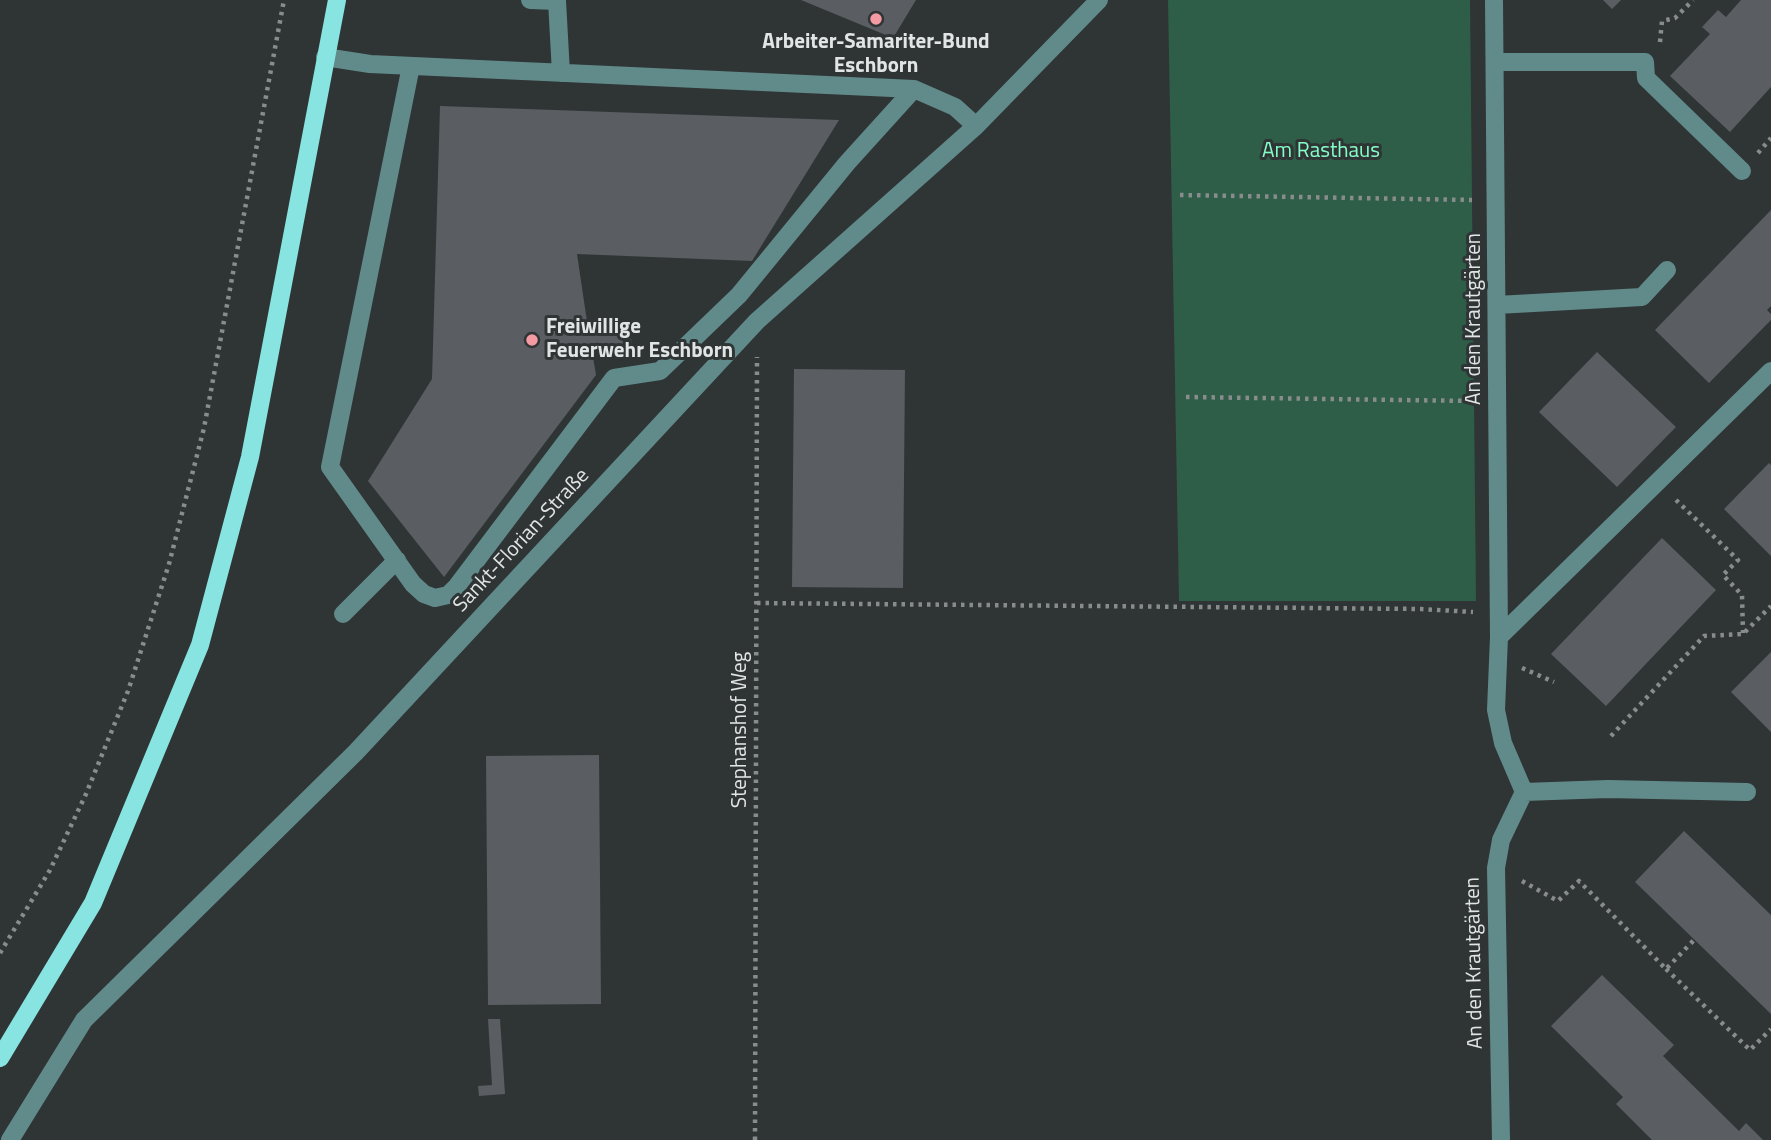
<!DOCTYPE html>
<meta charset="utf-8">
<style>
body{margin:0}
canvas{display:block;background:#2f3435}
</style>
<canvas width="1771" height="1140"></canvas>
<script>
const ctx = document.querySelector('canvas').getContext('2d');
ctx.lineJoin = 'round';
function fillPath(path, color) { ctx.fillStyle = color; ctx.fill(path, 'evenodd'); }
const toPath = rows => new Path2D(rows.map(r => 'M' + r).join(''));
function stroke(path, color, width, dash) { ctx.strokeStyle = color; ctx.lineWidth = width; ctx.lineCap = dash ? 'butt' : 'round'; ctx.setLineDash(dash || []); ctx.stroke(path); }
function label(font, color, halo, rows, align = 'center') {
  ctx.font = font + ' "Titillium Web",sans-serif'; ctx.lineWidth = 6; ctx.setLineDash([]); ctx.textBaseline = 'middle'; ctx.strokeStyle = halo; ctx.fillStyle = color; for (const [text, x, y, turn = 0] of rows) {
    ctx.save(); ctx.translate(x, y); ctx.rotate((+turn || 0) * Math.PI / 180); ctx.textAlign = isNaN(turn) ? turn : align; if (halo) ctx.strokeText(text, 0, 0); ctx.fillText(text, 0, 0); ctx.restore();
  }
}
fillPath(toPath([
 [1168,0,1470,0,1476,601,1179,601]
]), '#2e5e48');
fillPath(toPath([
 [801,0,916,0,893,38],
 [1603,0,1621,0,1612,9],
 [1741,0,1771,0,1771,87,1730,132,1670,76,1710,34,1702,27,1718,10,1726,17],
 [440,106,839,120,752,261,577,254,589,335,630,330,632,346,592,351,596,375,444,577,368,481,432,379],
 [1771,210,1771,306,1767,310,1771,314,1771,320,1709,383,1655,330],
 [1597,352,1676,427,1617,487,1539,412],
 [794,369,905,370,903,588,792,587],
 [1769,463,1771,465,1771,556,1724,509],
 [1662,538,1716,590,1606,706,1551,654],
 [1771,652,1771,732,1731,692],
 [599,755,601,1004,488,1005,486,756],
 [1684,831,1771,915,1771,1014,1635,882],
 [1602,975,1674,1045,1663,1056,1739,1131,1746,1123,1763,1140,1652,1140,1616,1104,1623,1097,1551,1026],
 [488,1019,500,1019,505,1094,479,1096,478,1086,492,1085]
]), '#5a5d61');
stroke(toPath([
 [1660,42,1662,21,1675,18,1693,0],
 [1758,153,1771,138],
 [1180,195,1472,200],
 [1186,397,1472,401],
 [1676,500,1738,560,1723,575,1742,595,1743,633],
 [757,603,1421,609,1473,612],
 [1522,668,1554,682],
 [1611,736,1704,636,1743,634,1771,606],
 [1522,881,1558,901,1579,881,1666,969,1695,939],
 [0,953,50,870,86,794,128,691,169,564,204,428,284,0],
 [1666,969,1750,1050,1771,1029],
 [755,1140,757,357]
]), '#888c8d', 4.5, [3.5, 5]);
stroke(toPath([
 [530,0,557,1,561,73],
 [1494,0,1499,637,1496,710,1503,743,1524,792,1501,840,1496,868,1501,1140],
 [325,57,370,64,914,89,955,107,976,126],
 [1496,62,1645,62,1646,78,1742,171],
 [411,66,330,467,413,584,424,594,435,598,448,595,457,586,614,378,660,371,739,295,847,163,914,89],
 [1497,305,1642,297,1667,270],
 [343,614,397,560],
 [1499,637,1771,371],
 [1524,792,1608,789,1747,792],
 [10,1140,84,1020,356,752,757,321,976,126,1099,0]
]), '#618b8a', 18);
stroke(toPath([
 [0,1058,93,903,200,645,250,457,337,0]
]), '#87e4e1', 18);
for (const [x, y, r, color] of [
 [876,19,7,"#f49aa2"],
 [532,340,7,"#f49aa2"]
]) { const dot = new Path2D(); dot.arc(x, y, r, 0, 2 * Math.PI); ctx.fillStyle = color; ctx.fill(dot); stroke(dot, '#2f3435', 2.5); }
label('bold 21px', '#e2e5e6', '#2f3435', [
 ["Arbeiter-Samariter-Bund",876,43],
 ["Eschborn",876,67],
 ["Freiwillige",546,328,"left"],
 ["Feuerwehr Eschborn",546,352,"left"]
]);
label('21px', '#83fdc7', '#2f3435', [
 ["Am Rasthaus",1321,152]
]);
label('21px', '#e2e5e6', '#2f3435', [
 ["An den Krautgärten",1475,319,-90],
 ["Sankt-Florian-Straße",522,541,-47],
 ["Stephanshof Weg",741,730,-90],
 ["An den Krautgärten",1475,963,-91]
]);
</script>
